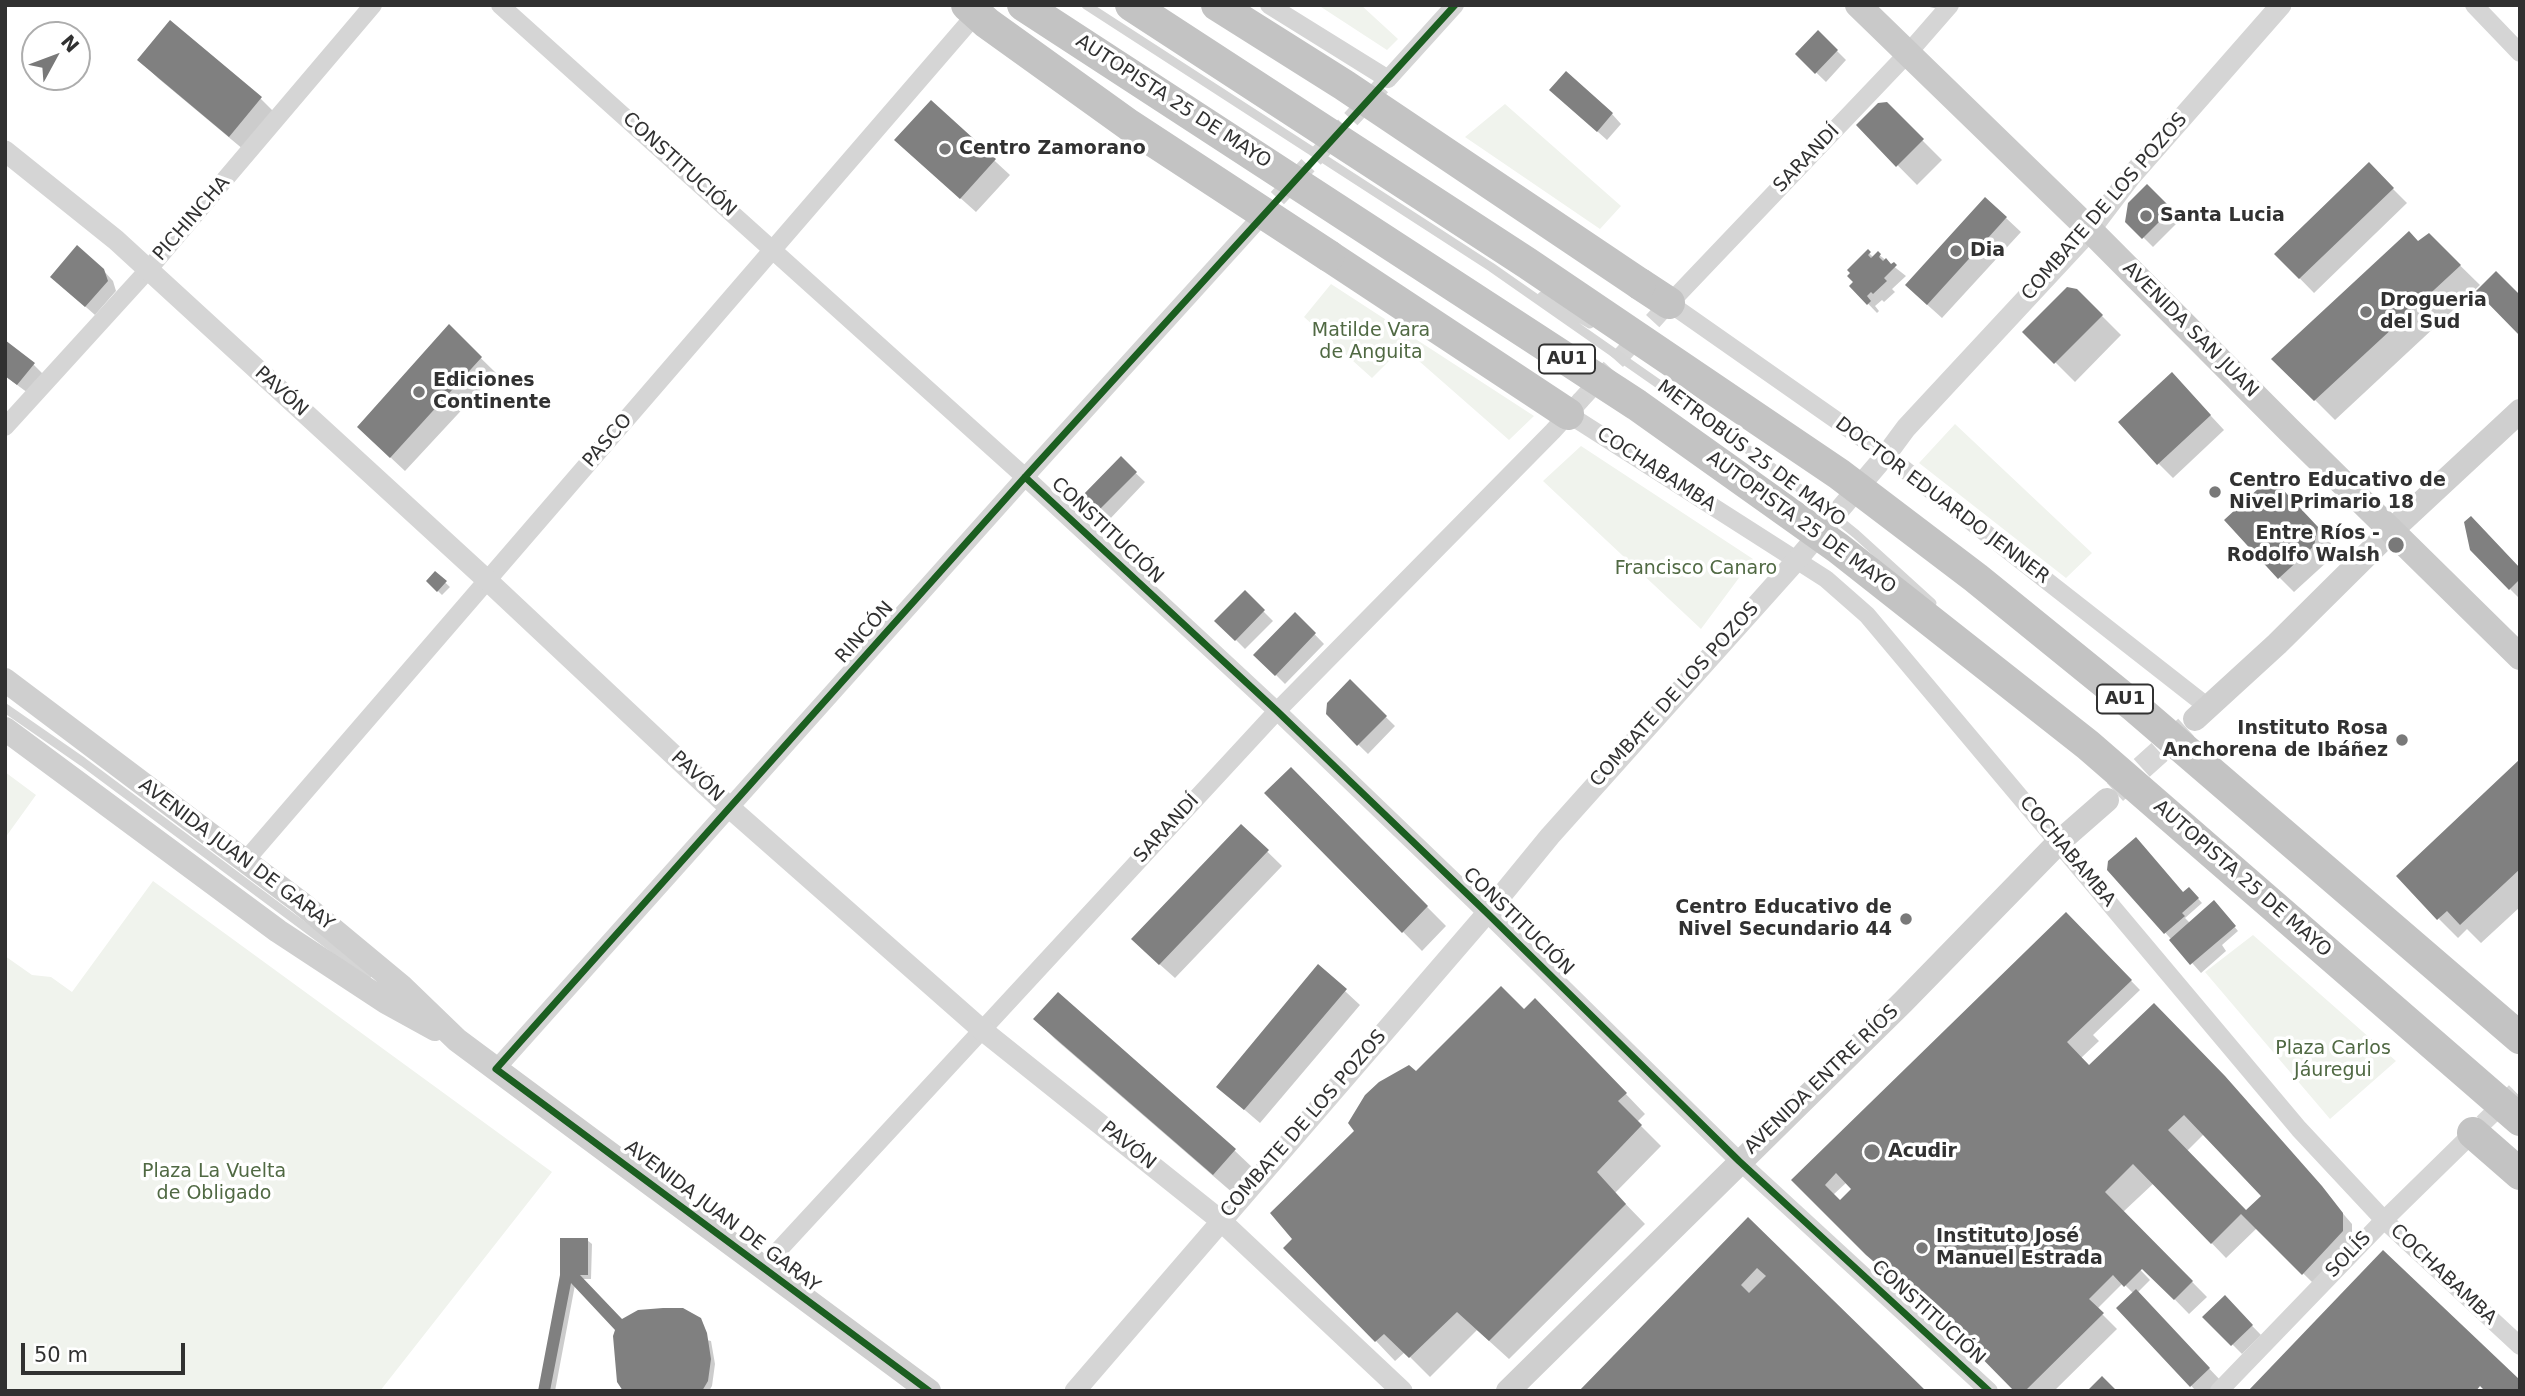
<!DOCTYPE html>
<meta charset="utf-8">
<style>
body{margin:0}
#map{position:relative;width:2525px;height:1396px;overflow:hidden;background:#fff;font-family:"DejaVu Sans",sans-serif}
canvas{display:block}
.frame{position:absolute;inset:0;border:7px solid #313131;pointer-events:none}
.north{position:absolute;left:21px;top:21px;width:70px;height:70px;box-sizing:border-box;background:#fff;border:2px solid #adadad;border-radius:50%;rotate:49deg;font-size:19px;font-weight:700;line-height:28px;text-align:center;color:#313131}
.north::after{content:'';display:block;margin:auto;width:24px;height:32px;background:#797979;clip-path:polygon(50% 0,100% 100%,50% 72%,0 100%)}
.scale{position:absolute;left:21px;top:1343px;width:164px;height:32px;box-sizing:border-box;border:4px solid #313131;border-top:0;padding-left:9px;font-size:21px;line-height:24px;white-space:nowrap;color:#313131;-webkit-text-stroke:5px #fff;paint-order:stroke}
</style>
<div id="map">
<canvas width="2525" height="1396"></canvas>
<div class="frame"></div>
<div class="north">N</div>
<div class="scale">50 m</div>
</div>
<script>
const ctx = document.querySelector('canvas').getContext('2d');
ctx.lineJoin = 'round';
function fillPath(path, color) { ctx.fillStyle = color; ctx.fill(path, 'evenodd'); }
const toPath = rows => new Path2D(rows.map(r => 'M' + r).join(''));
function stroke(path, color, width, dash) { ctx.strokeStyle = color; ctx.lineWidth = width; ctx.lineCap = dash ? 'butt' : 'round'; ctx.setLineDash(dash || []); ctx.stroke(path); }
function label(font, color, halo, rows, align = 'center') {
  ctx.font = font + ' "DejaVu Sans",sans-serif'; ctx.lineWidth = 7; ctx.setLineDash([]); ctx.textBaseline = 'middle'; ctx.strokeStyle = halo; ctx.fillStyle = color; for (const [text, x, y, turn = 0] of rows) {
    ctx.save(); ctx.translate(x, y); ctx.rotate((+turn || 0) * Math.PI / 180); ctx.textAlign = isNaN(turn) ? turn : align; if (halo) ctx.strokeText(text, 0, 0); ctx.fillText(text, 0, 0); ctx.restore();
  }
}
fillPath(toPath([
 [1318,5,1361,5,1398,39,1387,50],
 [1505,104,1621,206,1600,229,1465,137],
 [1331,284,1534,416,1509,440,1403,347,1372,378,1304,317],
 [1955,424,2092,553,2066,578,1919,463],
 [1581,446,1753,559,1701,629,1543,481],
 [5,772,36,795,5,838],
 [153,881,552,1172,380,1391,5,1391,5,956,32,975,51,977,72,992],
 [2253,935,2396,1061,2330,1119,2205,972]
]), '#f0f3ed');
fillPath(toPath([
 [1921,5,1941,5,1938,9],
 [170,23,261,99,280,118,250,155,159,79,139,60],
 [1818,32,1846,60,1826,82,1797,54],
 [1561,99,1612,114,1621,124,1607,140],
 [931,102,1010,175,976,212,911,154],
 [1886,104,1942,160,1917,185,1858,125],
 [2369,165,2407,203,2314,293,2276,254],
 [2147,186,2180,220,2153,247,2127,221],
 [2006,218,2021,232,1942,318,1922,300],
 [2429,235,2480,285,2335,420,2274,359],
 [1868,252,1874,258,1878,254,1906,276,1892,289,1895,292,1884,302,1882,300,1875,306,1879,311,1877,313,1851,286],
 [103,270,113,281,116,291,95,315,62,286],
 [2076,290,2121,335,2075,382,2025,332],
 [449,327,496,373,405,471,374,442],
 [33,364,43,374,28,393,5,376],
 [2186,389,2224,430,2173,478,2158,463],
 [1121,459,1145,482,1108,521,1084,497],
 [2286,494,2331,543,2328,561,2294,592,2279,577],
 [2520,570,2520,598,2519,598,2510,589],
 [435,573,450,587,442,595,428,581],
 [1245,593,1273,621,1245,649,1217,621],
 [1295,614,1324,644,1285,684,1255,654],
 [1350,682,1395,726,1368,754,1327,714],
 [2520,761,2520,907,2481,943,2467,929,2458,938,2439,919],
 [1291,770,1446,926,1422,951,1266,793],
 [1242,827,1282,866,1175,978,1148,954],
 [2109,869,2183,893,2189,889,2202,903,2185,918,2190,923,2218,907,2238,931,2222,945,2226,951,2201,973],
 [2066,914,2140,990,2093,1035,2099,1041,2081,1058,2090,1068,2230,1083,2352,1224,2352,1241,2313,1283,2257,1228,2226,1258,2154,1183,2123,1212,2207,1297,2189,1314,2102,1225,2100,1228,2150,1280,2137,1293,2223,1383,2216,1391,2196,1391,2119,1308,2134,1294,2123,1283,2097,1309,2117,1329,2054,1391,2017,1391,1973,1347,1883,1270,1794,1180],
 [2204,1134,2264,1196,2246,1212,2187,1151],
 [1847,1182,1854,1189,1840,1202,1833,1195],
 [1319,967,1360,1005,1260,1123,1218,1087],
 [1524,1011,1555,1020,1645,1114,1637,1122,1661,1146,1615,1193,1645,1224,1509,1359,1477,1330,1430,1377,1405,1352,1395,1361,1376,1341,1416,1074],
 [1035,1019,1234,1150,1254,1169,1234,1194,1055,1039],
 [1748,1219,1924,1391,1581,1391],
 [587,1240,592,1244,591,1279,581,1279,622,1321,711,1341,715,1364,712,1386,709,1391,625,1391,617,1329,575,1285,555,1391,540,1391,562,1275],
 [2225,1298,2261,1335,2242,1354,2205,1317]
]), '#0003');
fillPath(toPath([
 [170,20,262,97,229,137,137,60],
 [1818,30,1838,50,1815,74,1795,54],
 [1566,71,1613,113,1597,132,1549,90],
 [931,100,996,159,960,199,894,140],
 [1887,102,1924,139,1896,167,1856,125,1878,103],
 [2369,162,2394,188,2299,279,2274,254],
 [2147,184,2172,209,2142,239,2125,222,2128,203],
 [1985,197,2007,217,1927,305,1905,285],
 [2409,231,2418,241,2429,233,2461,265,2314,401,2271,359],
 [77,245,104,269,108,281,85,307,50,277],
 [1868,249,1871,252,1868,255,1871,258,1878,251,1881,254,1879,257,1883,261,1886,258,1891,264,1894,262,1897,265,1884,278,1887,281,1873,294,1871,292,1867,296,1871,301,1867,305,1849,286,1853,282,1847,276,1850,273,1847,270],
 [2496,271,2520,295,2520,336,2476,291],
 [2067,287,2077,289,2103,315,2054,364,2022,332],
 [449,324,482,357,390,458,357,427],
 [5,340,35,363,17,385,5,376],
 [2172,372,2211,415,2157,465,2118,422],
 [1121,456,1137,472,1097,512,1081,497],
 [2271,477,2318,527,2314,546,2278,579,2224,520],
 [2471,516,2520,568,2520,579,2509,590,2470,550,2464,522],
 [435,571,447,581,437,592,426,581],
 [1245,590,1265,610,1235,641,1214,621],
 [1295,612,1316,633,1275,676,1253,655],
 [1350,679,1387,716,1357,746,1326,714,1327,703],
 [2520,759,2520,869,2460,925,2447,911,2437,920,2396,876],
 [1291,767,1428,906,1402,933,1264,793],
 [1241,824,1269,850,1159,965,1131,939],
 [2136,837,2183,892,2189,887,2199,898,2182,913,2185,916,2164,934,2107,870,2108,861],
 [2214,900,2236,926,2190,965,2169,940],
 [2066,912,2132,980,2067,1042,2089,1065,2154,1003,2225,1076,2322,1186,2343,1213,2343,1231,2302,1275,2241,1214,2211,1244,2133,1164,2105,1192,2193,1281,2174,1300,2142,1269,2124,1287,2113,1275,2089,1299,2104,1313,2025,1391,2014,1391,1958,1334,1866,1255,1791,1180],
 [2184,1115,2261,1196,2246,1210,2168,1130],
 [1836,1173,1851,1189,1840,1200,1825,1185],
 [1318,964,1347,989,1244,1110,1216,1087],
 [1501,986,1524,1009,1535,998,1627,1093,1618,1101,1642,1125,1597,1172,1626,1204,1489,1341,1457,1312,1409,1358,1384,1334,1375,1342,1283,1248,1292,1239,1270,1213,1354,1131,1348,1123,1365,1095,1379,1082,1409,1065,1416,1071],
 [1058,992,1236,1149,1213,1175,1033,1019],
 [1748,1217,1874,1340,1926,1391,1579,1391],
 [1757,1268,1766,1276,1749,1293,1741,1285],
 [560,1238,588,1238,588,1275,580,1275,622,1319,638,1310,663,1308,683,1308,701,1318,707,1333,711,1359,708,1381,702,1391,623,1391,617,1382,613,1336,615,1330,571,1283,550,1391,538,1391,560,1275],
 [2383,1250,2520,1380,2520,1391,2485,1391,2480,1386,2476,1391,2248,1391],
 [2136,1289,2210,1368,2190,1387,2116,1308],
 [2225,1295,2253,1325,2231,1346,2202,1317],
 [2102,1376,2117,1391,2087,1391]
]), '#808080');
stroke(toPath([
 [1259,218,1388,79],
 [1580,401,1661,312],
 [2483,1123,2520,1087]
]), '#d6d6d6', 18, [18, 9]);
stroke(toPath([
 [2115,792,2187,727]
]), '#d6d6d6', 24, [24, 12]);
stroke(toPath([
 [5,708,83,762,368,974]
]), '#d5d5d5', 9);
stroke(toPath([
 [500,5,1025,477,1277,711,1487,913,1739,1161,1989,1391],
 [1269,5,1388,79,1455,5],
 [2474,5,2520,53],
 [1669,303,1886,455,2208,707],
 [1664,309,1909,52,1950,5],
 [1568,414,1826,579,1867,615,2299,1129,2384,1220,2520,1346],
 [5,427,148,270,373,5],
 [245,861,970,21],
 [496,1069,1025,477,1258,220],
 [763,1267,1277,711,1553,431,1580,401],
 [2219,1391,2384,1220,2477,1129]
]), '#d5d5d5', 18);
stroke(toPath([
 [5,151,116,240,488,581,730,808,981,1029,1220,1220,1402,1391],
 [1075,1391,1487,913,1550,836,1796,561,1886,455,1906,428,2090,230,2131,176,2281,5]
]), '#d5d5d5', 21);
stroke(toPath([
 [5,680,301,903,401,986,457,1040,929,1391],
 [2195,719,2277,644,2392,530,2520,411],
 [5,729,278,931,386,1002,435,1029],
 [1508,1391,1903,1002,2059,842,2107,800]
]), '#cfcfcf', 24);
stroke(toPath([
 [1858,5,2090,230,2289,430,2520,657]
]), '#c9c9c9', 26);
stroke(toPath([
 [1329,256,1568,414],
 [1640,284,1669,303],
 [2473,1133,2520,1174]
]), '#c3c3c3', 32);
stroke(toPath([
 [1086,5,1491,267,1660,385,1784,476,1856,534,1932,603],
 [1542,296,1590,324]
]), '#d5d5d5', 9);
stroke(toPath([
 [967,5,987,23,1129,125,1329,256],
 [1023,5,1637,405,1838,548,2088,745,2520,1120],
 [1131,5,1527,263,1839,474,1976,578,2135,707,2520,1038],
 [1217,5,1344,85,1640,284]
]), '#c3c3c3', 32);
stroke(toPath([
 [1025,477,1277,711,1487,913,1739,1161,1989,1391],
 [929,1391,496,1069,1025,477,1455,5]
]), '#1b5e20', 7);
for (const [x, y, r, color] of [
 [945,149,7,"#797979"],
 [2146,216,7,"#797979"],
 [1956,251,7,"#797979"],
 [2366,312,7,"#797979"],
 [419,392,7,"#797979"],
 [2215,492,7,"#797979"],
 [2396,545,9,"#797979"],
 [2402,740,7,"#797979"],
 [1906,919,7,"#797979"],
 [1872,1152,9,"#797979"],
 [1922,1248,7,"#797979"]
]) { const dot = new Path2D(); dot.arc(x, y, r, 0, 2 * Math.PI); ctx.fillStyle = color; ctx.fill(dot); stroke(dot, '#fff', 2.5); }
for (const [x, y, w] of [
 [1567,359,56],
 [2125,699,56]
]) { const box = new Path2D(); box.roundRect(x - w / 2, y - 14.5, w, 29, 5); ctx.fillStyle = '#fff'; ctx.fill(box); stroke(box, '#313131', 2); }
label('bold 18px', '#313131', null, [
 ["AU1",1567,359],
 ["AU1",2125,699]
]);
label('19px', '#313131', '#fff', [
 ["AUTOPISTA 25 DE MAYO",1173,102,33],
 ["SARANDÍ",1807,159,-46],
 ["CONSTITUCIÓN",679,165,42],
 ["COMBATE DE LOS POZOS",2105,207,-49],
 ["PICHINCHA",192,219,-49],
 ["AVENIDA SAN JUAN",2190,330,45],
 ["PAVÓN",281,392,42],
 ["PASCO",608,441,-49],
 ["METROBÚS 25 DE MAYO",1751,454,37],
 ["COCHABAMBA",1656,470,33],
 ["DOCTOR EDUARDO JENNER",1942,501,37],
 ["AUTOPISTA 25 DE MAYO",1801,523,36],
 ["CONSTITUCIÓN",1107,531,43],
 ["RINCÓN",865,633,-48],
 ["COMBATE DE LOS POZOS",1675,695,-48],
 ["PAVÓN",697,777,43],
 ["SARANDÍ",1167,829,-47],
 ["COCHABAMBA",2067,852,50],
 ["AVENIDA JUAN DE GARAY",236,855,37],
 ["AUTOPISTA 25 DE MAYO",2242,879,41],
 ["CONSTITUCIÓN",1518,922,44],
 ["AVENIDA ENTRE RÍOS",1822,1080,-44],
 ["COMBATE DE LOS POZOS",1304,1124,-49],
 ["PAVÓN",1128,1146,39],
 ["AVENIDA JUAN DE GARAY",722,1217,37],
 ["SOLÍS",2349,1255,-46],
 ["COCHABAMBA",2443,1275,43],
 ["CONSTITUCIÓN",1928,1313,42]
]);
label('bold 19px', '#313131', '#fff', [
 ["Centro Zamorano",959,149],
 ["Santa Lucia",2160,216],
 ["Dia",1970,251],
 ["Drogueria",2380,301],
 ["del Sud",2380,323],
 ["Ediciones",433,381],
 ["Continente",433,403],
 ["Centro Educativo de",2229,481],
 ["Nivel Primario 18",2229,503],
 ["Entre Ríos -",2380,534,"right"],
 ["Rodolfo Walsh",2380,556,"right"],
 ["Instituto Rosa",2388,729,"right"],
 ["Anchorena de Ibáñez",2388,751,"right"],
 ["Centro Educativo de",1892,908,"right"],
 ["Nivel Secundario 44",1892,930,"right"],
 ["Acudir",1888,1152],
 ["Instituto José",1936,1237],
 ["Manuel Estrada",1936,1259]
], 'left');
label('19px', '#506943', '#fff', [
 ["Matilde Vara",1371,331],
 ["de Anguita",1371,353],
 ["Francisco Canaro",1696,569],
 ["Plaza Carlos",2333,1049],
 ["Jáuregui",2333,1071],
 ["Plaza La Vuelta",214,1172],
 ["de Obligado",214,1194]
]);
</script>
